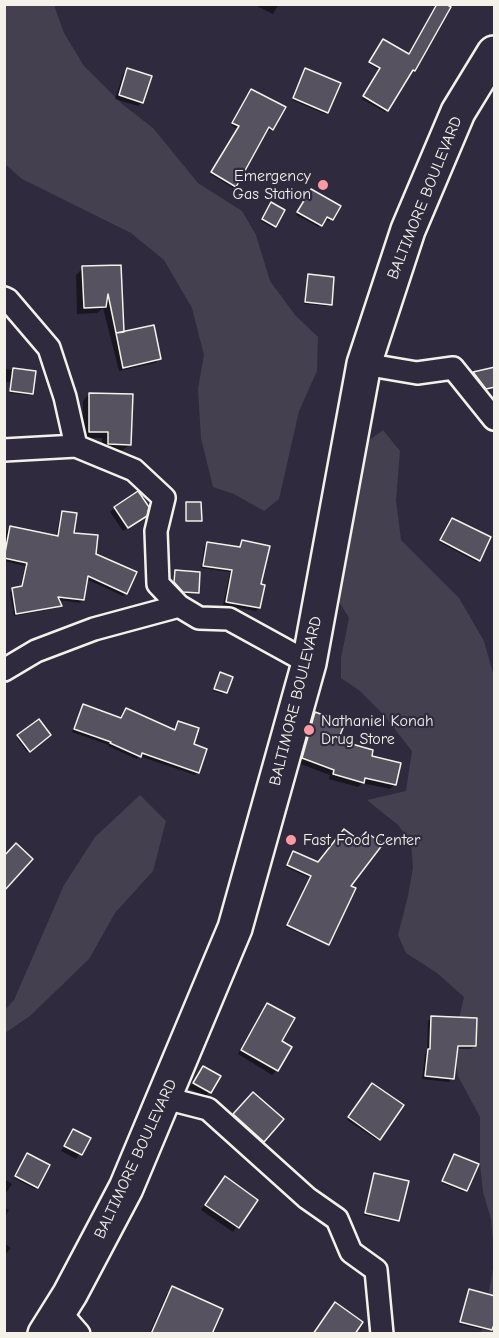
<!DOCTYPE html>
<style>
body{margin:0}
#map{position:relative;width:499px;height:1338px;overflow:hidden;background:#2f2a3d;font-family:"Comic Neue",sans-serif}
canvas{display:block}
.frame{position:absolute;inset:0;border:6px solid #f4f1e8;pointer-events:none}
</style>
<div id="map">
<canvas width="499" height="1338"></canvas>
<div class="frame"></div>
</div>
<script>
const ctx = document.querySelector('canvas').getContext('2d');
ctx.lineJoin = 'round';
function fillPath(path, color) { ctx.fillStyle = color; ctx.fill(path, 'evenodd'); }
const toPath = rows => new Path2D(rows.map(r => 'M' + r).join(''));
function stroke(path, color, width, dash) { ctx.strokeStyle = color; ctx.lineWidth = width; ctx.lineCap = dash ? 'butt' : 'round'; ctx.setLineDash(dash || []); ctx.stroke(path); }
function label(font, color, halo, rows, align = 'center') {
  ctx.font = font + ' "Comic Neue",sans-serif'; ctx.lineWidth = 4.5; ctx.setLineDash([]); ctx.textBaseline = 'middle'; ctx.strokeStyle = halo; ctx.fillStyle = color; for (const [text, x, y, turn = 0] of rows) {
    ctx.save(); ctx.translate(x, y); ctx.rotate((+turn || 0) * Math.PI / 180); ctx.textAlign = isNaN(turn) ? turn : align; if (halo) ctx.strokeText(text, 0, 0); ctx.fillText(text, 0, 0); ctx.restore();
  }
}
fillPath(toPath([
 [4,5,54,5,64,33,84,66,122,104,153,128,198,183,242,211,256,235,270,281,295,315,318,337,317,371,299,411,279,499,264,511,234,494,213,487,201,438,198,389,204,355,192,308,164,260,131,233,22,179,5,164],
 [383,430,400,451,396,500,401,540,459,598,484,641,494,677,494,1256,491,1219,483,1192,480,1164,480,1117,458,1076,453,1045,464,997,437,973,406,953,398,935,408,896,413,868,411,842,398,825,367,800,406,791,412,751,383,714,360,691,341,678,341,658,349,618,338,600,316,579,341,461],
 [140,795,166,821,153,871,115,913,89,959,30,1016,5,1033,5,1010,14,1000,64,885,95,837],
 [494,1263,494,1333,479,1334,487,1323,489,1291]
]), '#454050');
fillPath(toPath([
 [253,4,279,4,273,14],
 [449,8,414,71,410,72,387,110,385,112,362,99,379,70,369,64,381,43,409,55],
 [128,70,142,102,138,106,115,99,123,74],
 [304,72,327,112,325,114,292,100],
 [251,90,272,129,270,131,266,129,233,188,210,174,238,129,231,125],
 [309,193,339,207,331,219,329,221,325,219,319,227,296,215],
 [270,206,274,226,273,228,261,221],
 [120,266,122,331,160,359,155,363,119,371,103,308,97,313,77,314,76,275,83,268],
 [309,276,330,304,328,306,304,304,307,278],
 [494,368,494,387,484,390,472,375],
 [4,369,34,373,31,393,30,395,9,393,11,382,4,382],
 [89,394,130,444,123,450,102,450,102,438,83,438,83,401],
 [186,504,200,520,198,522,185,522,185,506],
 [115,508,140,520,123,531,110,512],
 [62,512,72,534,94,555,126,593,123,596,86,579,83,600,80,603,58,600,60,605,57,608,14,616,10,592,13,589,20,588,25,566,4,561,4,543,7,530,10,527,56,537,60,515],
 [450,522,489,538,477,562,439,542],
 [243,541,259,585,259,608,256,611,223,605,230,572,201,568,204,547,207,544,239,548],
 [175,572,198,592,196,594,181,593,173,585,173,574],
 [220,674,231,678,223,694,213,691],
 [83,706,120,719,126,710,174,731,178,723,192,745,197,772,195,775,139,756,137,759,108,746,109,745,72,732,81,709],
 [315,714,336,741,370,758,395,784,390,789,362,783,358,787,329,779,330,775,298,763,310,718],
 [39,721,48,737,27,752,17,738],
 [292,855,318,863,288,924,310,878,286,867],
 [286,926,326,945,286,927],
 [268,1005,280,1042,277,1070,272,1075,238,1054,263,1009],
 [431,1017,475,1046,471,1049,456,1049,453,1078,449,1082,422,1079,425,1054,427,1052,428,1021],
 [204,1067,209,1092,205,1097,189,1088],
 [370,1087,379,1139,377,1140,347,1120],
 [253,1094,282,1119,261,1143,232,1117],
 [74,1131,89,1139,76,1159,61,1151],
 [25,1157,48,1166,35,1189,14,1178],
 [452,1158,477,1165,464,1192,442,1183],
 [375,1175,398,1220,396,1222,364,1215],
 [4,1179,12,1184,4,1196],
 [221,1183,256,1200,233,1232,201,1210],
 [4,1208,9,1210,4,1218],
 [4,1243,11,1248,4,1256],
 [172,1288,210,1334,149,1334,167,1294],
 [469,1291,491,1329,489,1331,459,1324]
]), '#0007');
const building = toPath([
 [437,4,446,4,451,7,415,71,413,70,388,111,363,96,380,68,369,62,383,39,409,54,437,4],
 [127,68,152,76,143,103,119,95,127,68],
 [305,68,341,83,328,113,293,98,305,68],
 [251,89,286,107,273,130,269,127,236,187,211,172,239,126,232,123,251,89],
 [311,189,341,206,333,220,327,217,322,226,297,212,311,189],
 [271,202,285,210,276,227,262,219,271,202],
 [121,265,124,332,116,333,108,294,106,307,84,308,82,266,121,265],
 [308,274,334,277,332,305,305,302,308,274],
 [154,325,161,359,123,368,116,333,154,325],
 [495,367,495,387,486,389,473,372,495,367],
 [13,368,36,371,33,394,10,391,13,368],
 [89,393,133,394,131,445,108,444,108,432,89,432,89,393],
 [138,491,149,507,147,516,128,528,114,507,138,491],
 [186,502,201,502,202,521,186,521,186,502],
 [62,511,77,513,74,533,98,535,96,554,137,572,127,594,88,576,84,600,58,597,62,606,16,614,12,588,22,586,27,563,4,558,10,526,58,536,62,511],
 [452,518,491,537,480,561,440,540,452,518],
 [242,540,270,546,261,584,265,585,260,608,226,602,232,570,203,566,207,542,240,547,242,540],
 [175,570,200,572,199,593,183,592,174,582,175,570],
 [220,672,233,677,227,693,214,689,220,672],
 [83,704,121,718,126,708,175,730,178,721,199,728,194,744,207,749,199,773,142,753,141,757,110,743,111,742,74,729,83,704],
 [315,712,345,723,338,740,373,750,372,756,401,763,396,785,365,778,364,783,333,774,334,770,302,758,315,712],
 [39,719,51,735,30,752,17,735,39,719],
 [344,829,359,840,366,832,383,844,351,886,356,888,329,945,287,925,311,876,287,865,293,851,318,862,344,829],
 [16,843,33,859,4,891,4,856,16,843],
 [267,1003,295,1018,282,1041,292,1047,278,1071,241,1050,267,1003],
 [431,1016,477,1018,476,1046,458,1046,454,1079,425,1076,428,1049,430,1049,431,1016],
 [203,1066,221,1076,211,1093,193,1083,203,1066],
 [372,1083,404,1105,380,1140,348,1117,372,1083],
 [253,1092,284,1119,264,1142,233,1114,253,1092],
 [73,1129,91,1138,82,1155,64,1146,73,1129],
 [27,1153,50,1165,38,1188,15,1176,27,1153],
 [454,1154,479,1164,467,1191,442,1181,454,1154],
 [374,1173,409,1181,399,1221,365,1213,374,1173],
 [225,1176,258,1200,239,1228,205,1205,225,1176],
 [172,1286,223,1309,212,1334,151,1334,172,1286],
 [469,1289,495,1296,495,1322,492,1330,460,1322,469,1289],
 [335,1302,363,1322,355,1334,313,1334,335,1302]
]);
fillPath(building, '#56525f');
stroke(building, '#f4f1e8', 1.5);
const street = toPath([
 [4,298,8,300,49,348,65,397,76,446],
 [364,364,417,373,453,368,494,419],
 [4,450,76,446,134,470,164,498,156,531,158,584,179,606,199,618,229,619,309,663],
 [4,670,36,651,94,629,179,606],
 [165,1098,208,1109,307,1198,337,1219,351,1252,376,1270,382,1334],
 [59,1311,79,1334]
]);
const highway = toPath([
 [45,1334,70,1294,126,1188,235,928,309,663,364,364,408,230,458,112,494,53]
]);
stroke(street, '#f4f1e8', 26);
stroke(highway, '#f4f1e8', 38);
stroke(street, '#2f2a3d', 21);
stroke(highway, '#2f2a3d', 33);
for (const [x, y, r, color] of [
 [323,185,6,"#ff9aa2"],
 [309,730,6,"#ff9aa2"],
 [291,840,6,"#ff9aa2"]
]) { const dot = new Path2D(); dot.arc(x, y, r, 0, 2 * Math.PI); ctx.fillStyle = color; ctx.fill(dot); stroke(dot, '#2f2a3d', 2); }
label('16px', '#f4f1e8', '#2f2a3d', [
 ["Emergency",311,176,"right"],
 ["Gas Station",311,194,"right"],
 ["Nathaniel Konah",321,721],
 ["Drug Store",321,739],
 ["Fast Food Center",303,840]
], 'left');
label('16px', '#f4f1e8', '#2f2a3d', [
 ["BALTIMORE BOULEVARD",425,198,-68],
 ["BALTIMORE BOULEVARD",296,701,-76],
 ["BALTIMORE BOULEVARD",136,1159,-65]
]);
</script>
